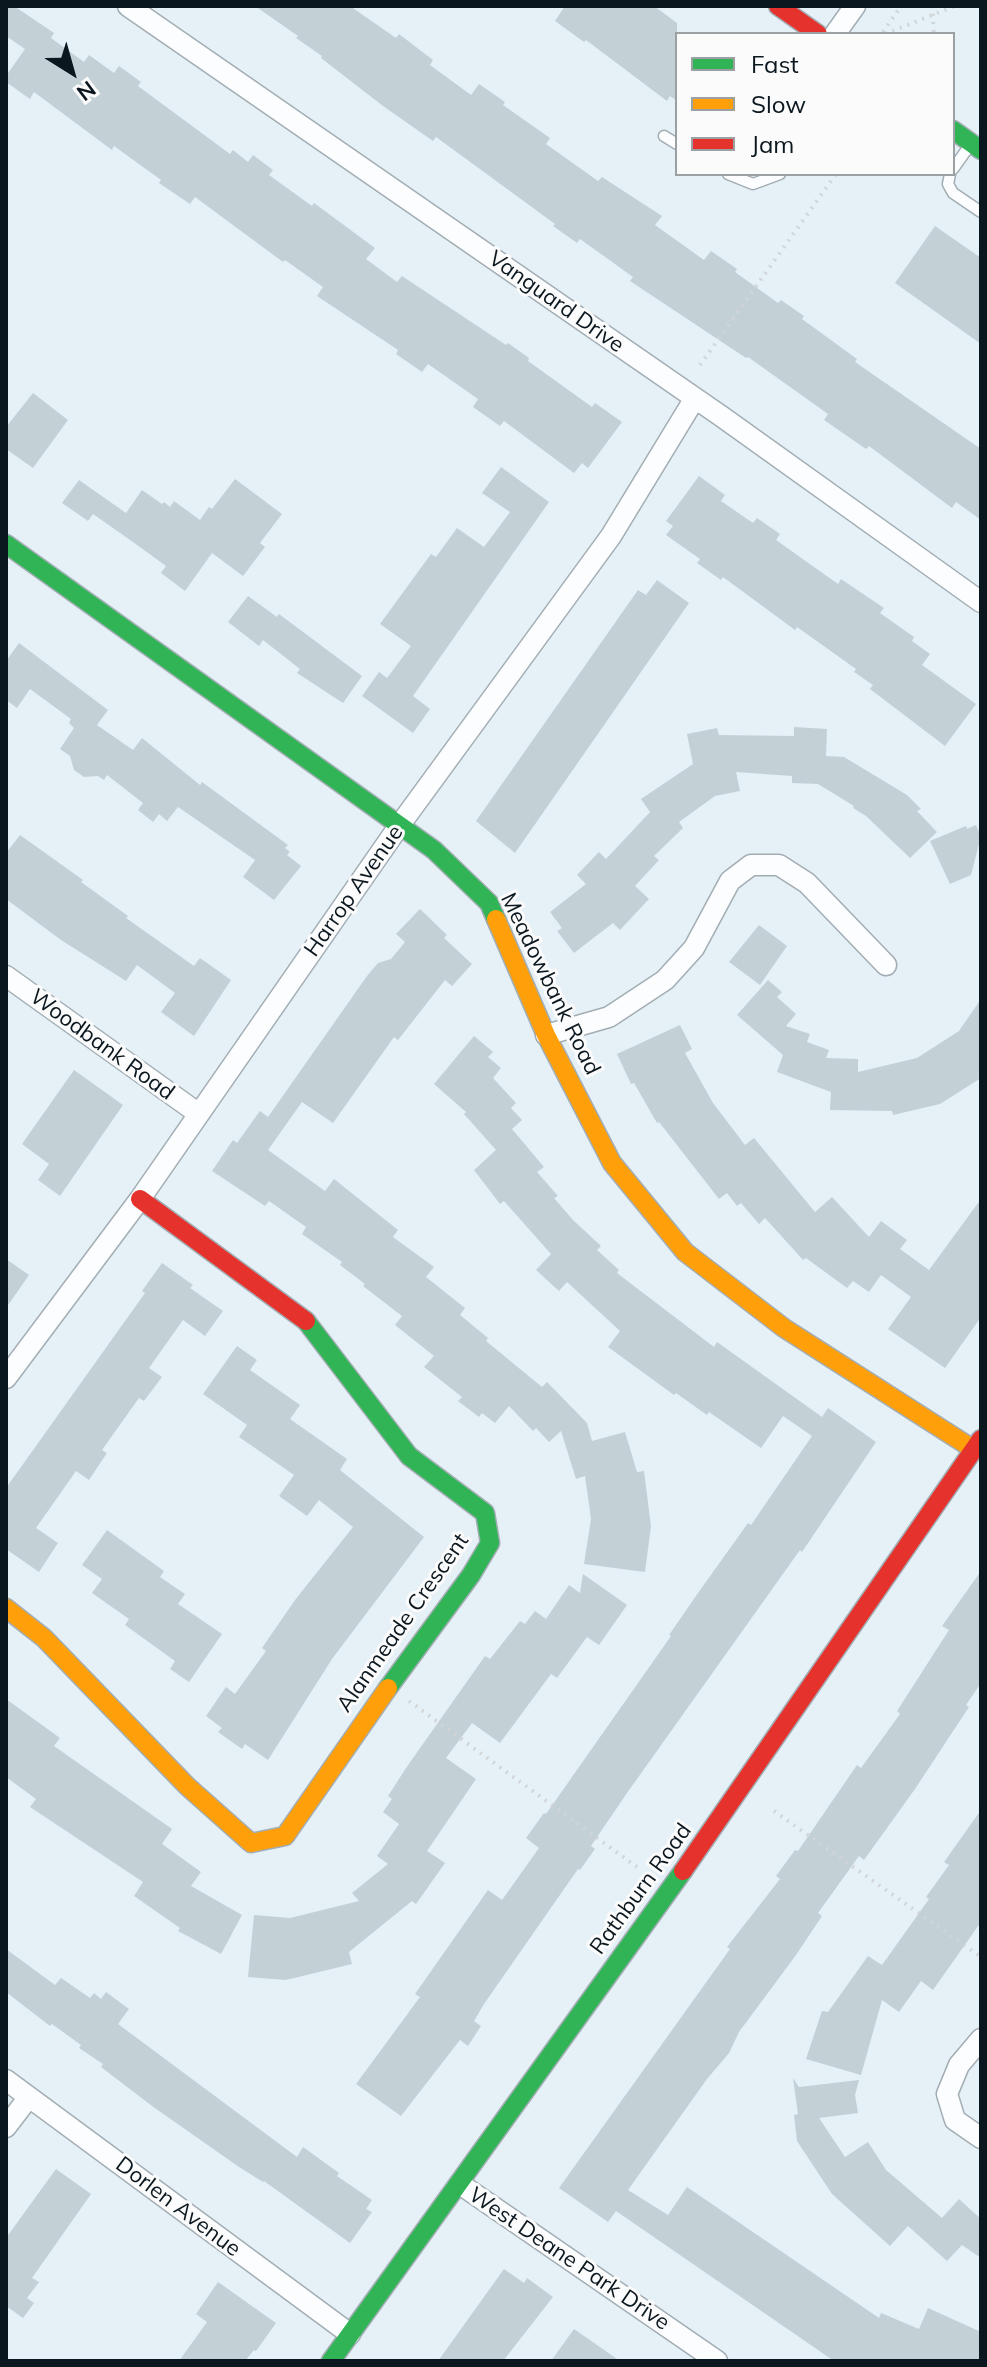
<!DOCTYPE html>
<style>
body{margin:0}
#map{position:relative;width:987px;height:2367px;overflow:hidden;background:#e5f0f7;font-family:Mulish,sans-serif}
canvas{display:block}
.frame{position:absolute;inset:0;border:8px solid #0b171f;pointer-events:none}
.legend{position:absolute;left:675px;top:32px;width:280px;height:144px;box-sizing:border-box;background:#fbfbfb;border:2px solid #9ba0a3;margin:0;padding:10px 14px;list-style:none;font-size:24px;color:#0b171f}
.legend li{display:flex;align-items:center;gap:16px;height:40px}
.legend b{width:40px;border:2px solid #9ba0a3}
.north{position:absolute;left:32px;top:32px;width:80px;height:80px;-webkit-text-stroke:6px #fbfbfb;paint-order:stroke;rotate:143deg;font-size:22px;font-weight:700;line-height:32px;text-align:center;color:#0b171f}
.north::after{content:'';display:block;margin:auto;width:28px;height:36px;background:#0b171f;clip-path:polygon(50% 0,100% 100%,50% 72%,0 100%)}
</style>
<div id="map">
<canvas width="987" height="2367"></canvas>
<div class="frame"></div>
<ul class="legend">
<li><b style="height:10px;background:#30b455"></b>Fast</li>
<li><b style="height:10px;background:#ff9f0a"></b>Slow</li>
<li><b style="height:10px;background:#e5322d"></b>Jam</li>
</ul>
<div class="north">N</div>
</div>
<script>
const ctx = document.querySelector('canvas').getContext('2d');
ctx.lineJoin = 'round';
function fillPath(path, color) { ctx.fillStyle = color; ctx.fill(path, 'evenodd'); }
const toPath = rows => new Path2D(rows.map(r => 'M' + r).join(''));
function stroke(path, color, width, dash) { ctx.strokeStyle = color; ctx.lineWidth = width; ctx.lineCap = dash ? 'butt' : 'round'; ctx.setLineDash(dash || []); ctx.stroke(path); }
function label(font, color, halo, rows, align = 'center') {
  ctx.font = font + ' Mulish,sans-serif'; ctx.lineWidth = 6; ctx.setLineDash([]); ctx.textBaseline = 'middle'; ctx.strokeStyle = halo; ctx.fillStyle = color; for (const [text, x, y, turn = 0] of rows) {
    ctx.save(); ctx.translate(x, y); ctx.rotate((+turn || 0) * Math.PI / 180); ctx.textAlign = isNaN(turn) ? turn : align; if (halo) ctx.strokeText(text, 0, 0); ctx.fillText(text, 0, 0); ctx.restore();
  }
}
fillPath(toPath([
 [6,6,14,6,54,33,51,38,84,62,89,55,114,73,119,66,141,82,138,86,230,154,233,150,248,162,253,155,273,170,269,175,312,206,314,203,375,248,366,259,397,282,402,276,506,345,508,343,529,358,528,361,592,407,595,403,622,422,588,468,582,463,574,473,504,421,500,426,473,407,478,399,428,364,422,372,396,354,398,350,317,296,323,287,285,260,283,262,195,197,190,204,159,183,161,180,114,146,112,150,34,92,30,99,6,82,6,76,25,49,6,36],
 [255,6,350,6,396,38,399,34,433,60,430,65,471,95,479,84,505,102,503,105,550,138,546,144,598,181,602,177,662,216,655,225,704,260,711,251,737,269,735,272,778,303,781,300,804,316,802,319,857,359,855,362,981,449,981,520,956,502,952,508,869,446,866,449,824,420,828,414,748,357,746,358,630,281,633,277,580,239,577,243,553,226,555,224,436,137,433,141,383,106,321,58,322,56,296,38,298,36],
 [565,6,654,6,677,23,677,101,670,96,667,101,586,40,584,42,555,21],
 [935,226,981,258,981,344,895,283],
 [33,393,68,420,33,468,6,449,6,427],
 [501,467,549,502,413,696,430,709,413,733,362,696,379,672,387,678,411,646,380,624,431,554,436,557,457,528,484,547,510,512,482,493],
 [699,476,725,495,721,501,753,523,757,518,780,534,776,540,838,584,841,579,884,608,880,613,914,637,912,641,930,654,922,665,976,704,945,746,870,689,873,685,854,672,856,669,797,627,795,630,723,577,721,580,697,563,700,559,666,535,673,526,666,521],
 [235,479,282,514,260,543,265,547,243,576,212,553,185,591,161,573,166,566,133,542,93,514,88,521,62,503,79,480,126,513,142,490,162,504,164,502,170,507,174,501,200,520,209,507,212,509],
 [657,580,689,603,515,853,476,821,638,590,646,595],
 [248,596,277,617,279,614,362,676,343,703,297,673,300,669,263,640,259,646,228,622],
 [19,643,108,710,97,725,133,750,142,738,200,785,202,782,288,845,285,848,290,852,287,855,301,866,274,900,243,877,255,860,178,807,167,821,159,814,153,822,138,810,143,803,107,775,104,780,98,776,84,777,74,770,70,756,60,749,74,728,69,723,71,719,30,689,17,708,6,700,6,661],
 [794,727,827,729,826,756,844,757,907,795,921,809,917,811,937,832,910,858,866,816,853,808,854,806,818,784,792,783,792,776,736,772,740,791,715,796,679,822,683,828,654,856,659,860,635,886,649,899,620,930,613,923,574,953,557,931,562,928,550,912,586,884,577,875,599,852,606,859,650,812,641,799,693,764,687,734,717,728,719,735,794,736],
 [976,825,981,836,971,875,950,884,930,841,966,826,967,829],
 [20,835,83,880,81,882,128,916,126,918,194,966,200,958,231,980,194,1036,161,1012,175,993,137,965,126,981,61,940,6,899,6,853],
 [420,909,447,935,444,938,472,964,452,986,445,980,398,1040,394,1037,333,1123,302,1102,268,1150,325,1191,334,1179,398,1230,393,1237,434,1267,426,1277,465,1308,460,1315,488,1338,486,1341,542,1387,547,1382,587,1423,592,1441,625,1432,637,1472,644,1471,651,1526,645,1572,584,1564,591,1519,585,1476,576,1479,561,1431,549,1442,536,1428,533,1431,509,1406,495,1423,482,1413,479,1417,458,1401,462,1397,424,1367,434,1356,395,1325,402,1316,363,1286,365,1284,340,1265,342,1262,302,1234,306,1227,269,1201,265,1206,212,1171,233,1140,237,1143,260,1111,268,1117,367,976,378,963,391,959,405,942,396,934],
 [759,925,787,946,760,985,729,962],
 [768,980,782,992,777,997,796,1014,786,1026,810,1034,807,1042,829,1050,826,1058,858,1059,858,1072,917,1058,959,1031,981,999,981,1078,940,1104,893,1115,892,1111,830,1110,831,1092,777,1072,783,1055,737,1015],
 [680,1025,692,1049,685,1053,713,1103,745,1145,754,1138,815,1212,832,1197,869,1237,881,1221,907,1240,900,1249,929,1270,981,1199,981,1317,945,1368,888,1329,911,1297,881,1275,869,1292,853,1281,847,1288,806,1258,803,1260,765,1218,759,1224,741,1203,737,1206,727,1193,719,1199,659,1122,657,1123,634,1083,631,1084,617,1054],
 [474,1036,493,1052,488,1057,501,1068,493,1078,516,1103,511,1108,522,1120,512,1129,544,1167,537,1172,558,1196,554,1198,573,1220,601,1246,597,1250,619,1270,617,1273,714,1347,717,1342,822,1417,828,1408,876,1442,802,1552,800,1550,627,1793,591,1846,595,1849,580,1870,578,1869,484,2004,474,2021,481,2026,468,2046,460,2040,401,2116,356,2084,420,1997,415,1994,488,1890,502,1900,539,1848,526,1838,544,1813,546,1814,671,1636,669,1635,698,1593,748,1523,751,1525,812,1436,783,1416,761,1448,709,1412,707,1415,676,1393,674,1395,608,1347,620,1331,567,1282,559,1291,536,1270,551,1254,504,1201,500,1204,474,1170,496,1150,464,1114,466,1112,434,1084],
 [74,1070,123,1105,60,1196,38,1180,49,1164,22,1144],
 [6,1259,29,1275,6,1308],
 [162,1263,193,1285,190,1288,223,1311,205,1336,183,1320,149,1368,162,1377,144,1401,139,1398,102,1450,107,1453,89,1480,76,1471,36,1528,58,1543,39,1572,6,1549,6,1488,145,1293,142,1291],
 [237,1346,257,1360,250,1370,300,1405,290,1419,347,1459,340,1470,424,1537,332,1659,268,1760,245,1744,242,1749,218,1732,222,1728,206,1716,226,1687,235,1694,266,1651,262,1648,295,1600,353,1527,319,1500,307,1516,279,1496,294,1475,239,1437,247,1425,203,1394],
 [107,1530,164,1571,160,1577,185,1594,178,1604,222,1634,189,1682,170,1669,175,1661,125,1625,129,1619,92,1593,102,1579,82,1565],
 [981,1571,981,1683,966,1705,969,1707,915,1789,864,1860,859,1856,818,1913,822,1916,796,1955,739,2032,729,2053,707,2079,628,2190,668,2215,687,2187,879,2318,881,2313,919,2329,928,2308,981,2332,981,2361,834,2361,616,2211,608,2222,559,2188,730,1949,727,1947,780,1879,776,1876,795,1850,798,1851,857,1765,861,1768,900,1714,897,1711,949,1630,942,1626],
 [583,1574,627,1605,599,1645,587,1637,557,1678,551,1674,500,1743,472,1723,446,1758,476,1779,427,1851,445,1863,416,1904,412,1901,349,1952,352,1964,286,1980,248,1977,254,1915,290,1918,359,1901,352,1893,388,1864,377,1856,399,1824,383,1812,392,1799,388,1796,406,1768,485,1656,490,1659,520,1621,525,1624,535,1611,546,1619,569,1585,580,1593],
 [6,1699,60,1738,54,1746,172,1829,162,1844,201,1872,191,1886,242,1915,221,1954,178,1931,180,1928,134,1896,143,1882,30,1807,36,1799,6,1777],
 [981,1810,981,1922,933,1990,921,1981,899,2012,882,2000,861,2075,806,2059,822,2011,828,2012,868,1956,882,1965,929,1899,926,1897,949,1865,944,1862],
 [6,1949,55,1985,61,1978,90,1998,94,1993,101,1999,106,1992,129,2009,118,2024,297,2157,303,2147,339,2173,337,2176,372,2200,366,2209,372,2212,350,2243,264,2181,263,2182,239,2167,152,2106,101,2067,103,2064,79,2048,81,2045,52,2024,50,2026,6,1992],
 [793,2078,799,2087,859,2080,855,2095,858,2113,819,2118,845,2157,868,2142,886,2170,942,2218,959,2199,981,2219,981,2258,962,2245,947,2261,908,2226,890,2246,832,2194,797,2141,794,2115,798,2114],
 [56,2169,91,2194,32,2278,39,2282,27,2298,34,2303,23,2318,6,2306,6,2238],
 [504,2269,524,2283,527,2278,553,2297,503,2361,438,2361],
 [218,2282,276,2323,256,2351,254,2350,245,2361,179,2361,207,2322,196,2314],
 [574,2329,620,2361,551,2361]
]), '#c3d1d7');
const lane = toPath([
 [664,136,677,144],
 [953,169,970,145],
 [728,174,753,184,780,174],
 [950,174,948,184,953,193,981,212]
]);
const street = toPath([
 [128,6,721,416,981,602],
 [835,34,855,6],
 [6,976,199,1114],
 [546,1035,609,1017,665,980,694,948,730,881,751,865,779,865,807,883,886,965],
 [6,1378,140,1199,399,826,611,536,695,398],
 [981,2039,959,2065,947,2094,955,2120,981,2138],
 [6,2080,350,2334],
 [6,2127,29,2097],
 [460,2184,717,2361]
]);
const fast = toPath([
 [953,130,981,150],
 [6,544,434,850,489,903,496,919],
 [306,1321,409,1456,485,1513,490,1543,471,1575,388,1688],
 [331,2361,683,1871]
]);
const slow = toPath([
 [496,919,546,1035,612,1163,685,1252,784,1328,973,1449],
 [6,1608,44,1638,187,1786,251,1843,285,1836,388,1688]
]);
const jam = toPath([
 [778,6,818,34],
 [140,1199,306,1321],
 [683,1871,981,1439]
]);
stroke(lane, '#a3adb4', 13);
stroke(street, '#a3adb4', 23);
stroke(fast, '#a3adb4', 21);
stroke(slow, '#a3adb4', 21);
stroke(jam, '#a3adb4', 21);
stroke(toPath([
 [932,6,934,34],
 [883,32,901,6],
 [885,34,955,6],
 [700,365,836,174],
 [409,1701,637,1867],
 [774,1811,981,1957]
]), '#d1d5d7', 4, [2, 6]);
stroke(lane, '#fbfdfe', 10);
stroke(street, '#fbfdfe', 20);
stroke(fast, '#30b455', 18);
stroke(slow, '#ff9f0a', 18);
stroke(jam, '#e5322d', 18);
label('22px', '#0b171f', '#fbfbfb', [
 ["Vanguard Drive",556,302,35],
 ["Harrop Avenue",354,891,-55],
 ["Meadowbank Road",550,984,64],
 ["Woodbank Road",102,1045,36],
 ["Alanmeade Crescent",403,1623,-55],
 ["Rathburn Road",641,1889,-54],
 ["Dorlen Avenue",178,2207,37],
 ["West Deane Park Drive",569,2259,34]
]);
</script>
